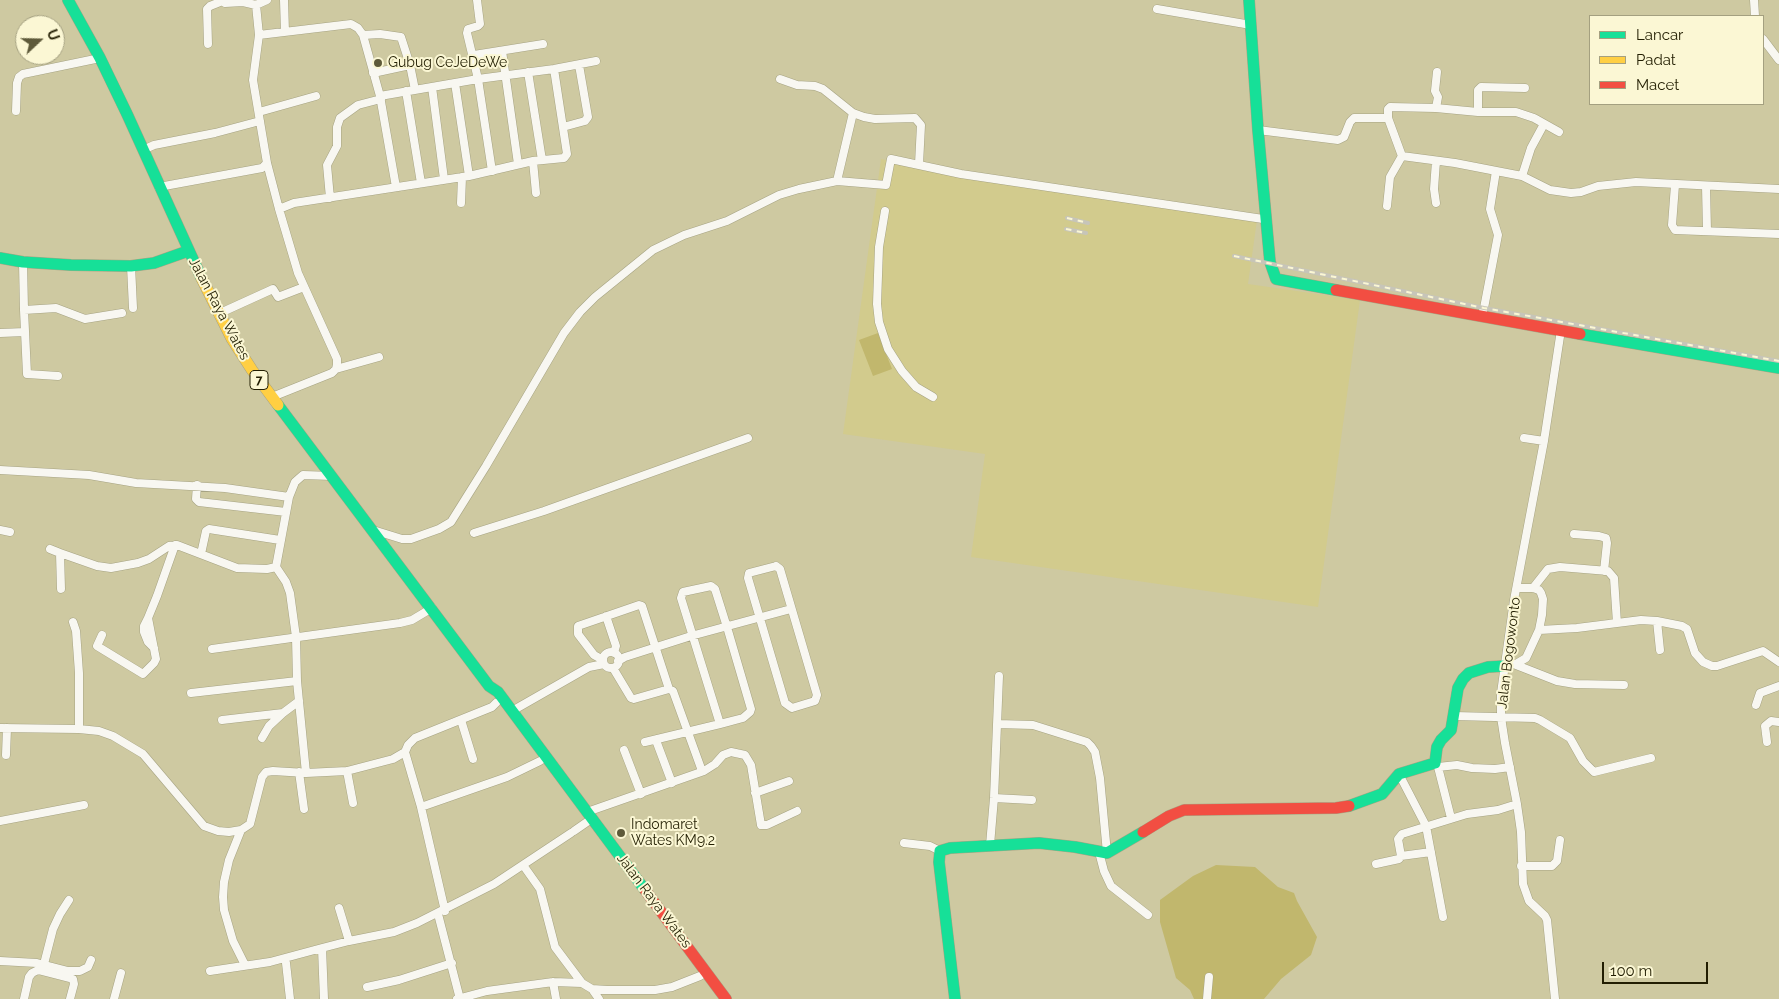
<!DOCTYPE html>
<style>
body{margin:0}
#map{position:relative;width:1779px;height:999px;overflow:hidden;background:#cec9a1;font-family:Raleway,sans-serif}
canvas{display:block}
.legend{position:absolute;left:1589px;top:15px;width:175px;height:90px;box-sizing:border-box;background:#fbf7d4;border:1px solid #a4a080;margin:0;padding:6px 9px;list-style:none;font-size:15px;color:#221e02}
.legend li{display:flex;align-items:center;gap:10px;height:25px}
.legend b{width:25px;border:1px solid #a4a080}
.north{position:absolute;left:15px;top:15px;width:50px;height:50px;box-sizing:border-box;background:#fbf7d4;border:1px solid #a4a080;border-radius:50%;rotate:69deg;font-size:14px;font-weight:700;line-height:20px;text-align:center;color:#221e02}
.north::after{content:'';display:block;margin:auto;width:18px;height:22px;background:#5e5a3a;clip-path:polygon(50% 0,100% 100%,50% 72%,0 100%)}
.scale{position:absolute;left:1602px;top:962px;width:106px;height:22px;box-sizing:border-box;border:2px solid #221e02;border-top:0;padding-left:6px;font-size:15px;line-height:18px;white-space:nowrap;color:#221e02;-webkit-text-stroke:4px #fbf7d4;paint-order:stroke}
</style>
<div id="map">
<canvas width="1779" height="999"></canvas>
<ul class="legend">
<li><b style="height:6px;background:#16e098"></b>Lancar</li>
<li><b style="height:6px;background:#ffcf43"></b>Padat</li>
<li><b style="height:6px;background:#f24e42"></b>Macet</li>
</ul>
<div class="north">U</div>
<div class="scale">100 m</div>
</div>
<script>
const ctx = document.querySelector('canvas').getContext('2d');
ctx.lineJoin = 'round';
function fillPath(path, color) { ctx.fillStyle = color; ctx.fill(path, 'evenodd'); }
const toPath = rows => new Path2D(rows.map(r => 'M' + r).join(''));
function stroke(path, color, width, dash) { ctx.strokeStyle = color; ctx.lineWidth = width; ctx.lineCap = dash ? 'butt' : 'round'; ctx.setLineDash(dash || []); ctx.stroke(path); }
function label(font, color, halo, rows, align = 'center') {
  ctx.font = font + ' Raleway,sans-serif'; ctx.lineWidth = 4; ctx.setLineDash([]); ctx.textBaseline = 'middle'; ctx.strokeStyle = halo; ctx.fillStyle = color; for (const [text, x, y, turn = 0] of rows) {
    ctx.save(); ctx.translate(x, y); ctx.rotate((+turn || 0) * Math.PI / 180); ctx.textAlign = isNaN(turn) ? turn : align; if (halo) ctx.strokeText(text, 0, 0); ctx.fillText(text, 0, 0); ctx.restore();
  }
}
fillPath(toPath([
 [881,159,999,183,1257,220,1248,284,1360,300,1318,607,971,557,985,454,843,434]
]), '#d2cb8d');
fillPath(toPath([
 [878,333,892,369,873,376,859,340],
 [1216,865,1255,867,1278,887,1294,893,1297,901,1317,937,1311,955,1281,979,1264,999,1209,999,1207,985,1204,989,1203,999,1194,999,1190,990,1176,978,1160,922,1160,900,1193,876]
]), '#c1b76d');
const street = toPath([
 [220,0,225,3,243,2,256,5,267,0],
 [284,0,285,32],
 [477,0,480,24,478,26,468,29,467,33,478,79,492,171],
 [1754,0,1755,16],
 [1157,9,1251,25],
 [259,35,351,24,358,28,363,35,380,34,401,37,410,65,373,73],
 [363,35,380,96,396,187],
 [1763,39,1779,60],
 [208,44,207,9,210,6,220,2],
 [502,51,518,164],
 [474,55,543,44],
 [410,65,415,90],
 [528,72,542,160],
 [780,79,797,85,815,86,823,89,853,113,864,117,875,119,915,118,921,125,919,164],
 [455,83,469,176],
 [432,87,444,179],
 [406,91,421,183],
 [380,96,478,79,554,69,596,61],
 [1436,108,1438,97,1435,91,1437,72],
 [16,111,17,83,19,77,23,74,100,58],
 [259,112,316,96],
 [1478,112,1478,90,1481,87,1525,88],
 [1388,118,1388,109,1390,107,1436,108,1478,112,1516,112,1534,118,1559,132],
 [563,127,585,121,588,117,579,65],
 [1258,130,1338,140,1344,137,1350,122,1354,118,1388,118,1402,156,1390,177,1387,206],
 [143,150,154,145,215,133,260,121],
 [1402,156,1455,163,1522,176,1550,190,1571,193,1581,192,1598,186,1636,182,1779,189],
 [533,161,536,193],
 [1436,161,1434,189,1436,203],
 [267,163,279,209],
 [1522,176,1531,148,1544,124],
 [837,181,886,185,891,159,961,174,1263,219],
 [1675,185,1672,225,1675,230,1779,234],
 [1706,186,1707,231],
 [159,187,262,168,267,163,253,80,259,35,256,5],
 [330,198,327,165,337,146,337,127,340,118,358,105,381,99],
 [461,203,462,177],
 [885,211,879,247,877,304,879,322,888,349,902,371,916,387,933,397],
 [23,262,24,310,56,308,85,319,122,313],
 [131,266,133,308],
 [24,310,27,374,58,376],
 [218,314,273,289,278,297,304,287],
 [1481,317,1484,308,1498,235,1490,209,1496,171],
 [0,333,25,332],
 [336,369,379,357],
 [272,397,332,373,336,369,337,365,337,359,298,273,279,209,294,203,469,176,533,161,564,158,567,154,554,69],
 [1524,438,1544,441],
 [0,470,89,475,136,483,225,488,289,497],
 [197,485,196,499,199,502,286,512],
 [0,530,10,532],
 [373,530,402,539,411,539,439,529,451,522,486,466,564,333,580,312,595,297,653,250,684,235,727,221,779,195,799,189,837,181,853,113],
 [474,533,544,511,748,438],
 [1574,534,1599,536,1606,538,1607,543,1604,571],
 [50,549,60,553],
 [201,554,206,531,209,529,280,540],
 [776,566,780,569,817,695,815,701,792,708,785,703,748,578,749,573,776,566],
 [1518,588,1533,588,1539,590,1541,593,1543,599,1542,615,1539,630,1577,628,1641,620,1657,621,1682,626,1687,629,1695,653,1703,662,1712,666,1717,666,1763,651,1779,662],
 [1533,588,1548,569,1560,567,1608,571,1614,578,1617,623],
 [61,589,60,553,97,566,111,568,138,563,149,559,169,546,177,545,237,568,267,569,276,567],
 [606,616,616,646,614,653],
 [148,618,144,626,144,632,148,642,154,648],
 [1657,621,1660,650],
 [73,622,76,631,79,673,79,729],
 [102,635,97,646,143,674,154,663,156,659,148,618,157,596,175,545],
 [212,649,400,623,412,620,432,608],
 '603 660a8 8 0 1 1 16 0a8 8 0 1 1-16 0Z',
 [603,660,594,655,578,634,578,626,639,605,642,606,669,689],
 [618,661,625,657,691,636,791,609],
 [1506,661,1557,681,1575,684,1624,685],
 [1516,664,1526,658,1539,630],
 [613,668,631,698,634,699,669,689,673,691,702,771],
 [191,693,297,681],
 [1756,705,1760,693,1779,686],
 [512,711,589,667,604,664],
 [1454,716,1535,718,1540,720,1570,738,1583,761,1594,772,1651,758],
 [222,720,283,713,299,701],
 [461,720,473,759],
 [997,724,1033,725,1087,742,1091,746,1095,752,1100,778,1107,853],
 [0,728,79,729,99,731,113,736,143,754,204,826,218,831,229,832,241,830,250,824,262,777,266,772,273,771,306,773,347,771,393,759,405,752,408,745,415,738,492,707,496,703],
 [262,738,269,726,283,713],
 [645,742,720,724,743,718,750,712,751,709,727,627,715,589,711,586,683,592,681,598,720,724],
 [1767,742,1765,726,1771,721,1779,722],
 [657,743,672,783],
 [624,750,641,794],
 [405,752,421,807,445,911],
 [6,755,7,728],
 [1435,763,1438,767,1451,818],
 [1438,767,1457,765,1472,768,1495,769,1510,767],
 [347,771,353,803],
 [299,772,304,809],
 [306,773,297,681,296,637,290,593,286,582,276,567,289,497,295,482,303,475,332,476],
 [1399,774,1426,826,1443,917],
 [755,793,789,781],
 [994,798,1032,800],
 [421,807,507,777,540,761],
 [587,812,704,771,715,764,723,755,731,752,745,755,751,765,761,825,767,825,797,811],
 [0,821,84,805],
 [241,830,229,860,224,882,223,897,224,910,233,941,245,965],
 [574,831,587,822],
 [904,843,930,846,940,851],
 [990,845,994,798,999,676],
 [1099,852,1104,871,1111,886,1148,915],
 [1401,856,1431,852],
 [1376,864,1399,859,1401,856,1398,839,1402,834,1467,814,1498,810,1517,804],
 [523,865,540,889,555,947,582,983],
 [1521,866,1552,866,1557,861,1560,840],
 [339,908,349,941],
 [438,914,460,999],
 [322,948,349,941,394,932,417,923,494,884,571,833],
 [0,961,37,963,68,971,80,971,88,967,91,960],
 [286,963,290,999],
 [44,964,53,929,60,914,69,900],
 [210,971,270,962,322,948,324,999],
 [553,982,556,999],
 [367,987,399,980,452,963],
 [592,989,599,999],
 [24,999,29,977,32,973,38,970,73,979,74,984,70,999],
 [114,999,121,973],
 [457,999,487,991,553,982,582,983,592,989,607,990,655,990,672,987,700,976],
 [1207,999,1209,977],
 [1555,999,1547,920,1545,916,1529,901,1523,884,1521,832,1517,804,1505,743,1501,717,1501,693,1514,600,1544,441,1561,330]
]);
const fast = toPath([
 [68,0,100,58,127,114,201,277],
 [1249,0,1258,130,1270,262,1276,279,1336,290],
 [0,258,23,262,71,265,131,266,154,263,188,251],
 [1580,334,1779,368],
 [278,405,489,686,498,692,645,890],
 [1349,806,1382,794,1399,774,1435,763,1437,747,1441,740,1451,730,1458,688,1463,679,1469,673,1488,667,1505,666],
 [955,999,939,862,940,851,950,848,1039,843,1075,847,1107,853,1143,832]
]);
const slow = toPath([
 [201,277,232,339,252,370,278,405]
]);
const jam = toPath([
 [1336,290,1580,334],
 [1143,832,1169,816,1184,810,1336,808,1349,806],
 [645,890,726,999]
]);
stroke(street, '#a6a383', 9);
stroke(fast, '#a6a383', 12);
stroke(slow, '#a6a383', 12);
stroke(jam, '#a6a383', 12);
stroke(street, '#f8f7f1', 8);
stroke(fast, '#16e098', 11);
stroke(slow, '#ffcf43', 11);
stroke(jam, '#f24e42', 11);
const rail = toPath([
 [1067,218,1088,223],
 [1066,229,1086,233],
 [1234,256,1484,308,1779,361]
]);
stroke(rail, '#c7c5b9', 4);
stroke(rail, '#fbf7d4', 2, [5.5]);
for (const [x, y, r, color] of [
 [378,63,5,"#5e5a3a"],
 [621,833,5,"#5e5a3a"]
]) { const dot = new Path2D(); dot.arc(x, y, r, 0, 2 * Math.PI); ctx.fillStyle = color; ctx.fill(dot); stroke(dot, '#fbf7d4', 2); }
for (const [x, y, w] of [
 [259,380,18]
]) { const box = new Path2D(); box.roundRect(x - w / 2, y - 9.5, w, 19, 4); ctx.fillStyle = '#fbf7d4'; ctx.fill(box); stroke(box, '#221e02', 1); }
label('bold 12px', '#221e02', null, [
 ["7",259,380]
]);
label('14px', '#221e02', '#fbf7d4', [
 ["Gubug CeJeDeWe",388,63],
 ["Indomaret",631,825],
 ["Wates KM9.2",631,841]
], 'left');
label('14px', '#221e02', '#fbf7d4', [
 ["Jalan Raya Wates",219,309,62],
 ["Jalan Bogowonto",1509,653,-83],
 ["Jalan Raya Wates",654,901,53]
]);
</script>
